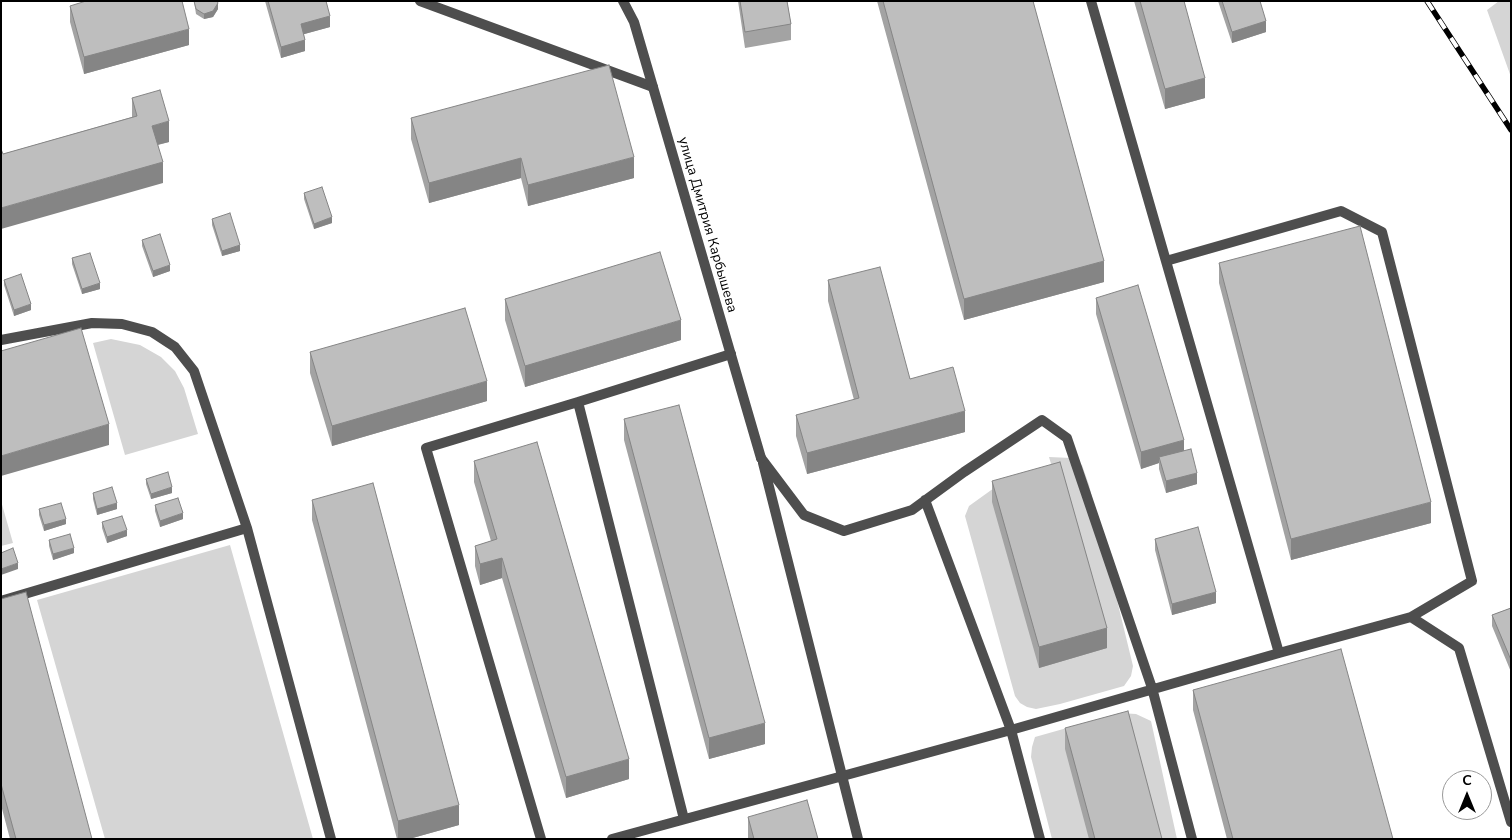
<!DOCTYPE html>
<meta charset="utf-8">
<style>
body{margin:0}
#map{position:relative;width:1512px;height:840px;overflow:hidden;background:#fff;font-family:"Nunito Sans",sans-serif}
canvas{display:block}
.frame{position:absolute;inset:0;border:2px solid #000;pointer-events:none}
.north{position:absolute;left:1442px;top:770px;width:50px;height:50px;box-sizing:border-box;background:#fff;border:1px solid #999;border-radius:50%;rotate:0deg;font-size:14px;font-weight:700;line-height:20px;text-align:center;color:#000}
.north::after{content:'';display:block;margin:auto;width:18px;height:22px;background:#000;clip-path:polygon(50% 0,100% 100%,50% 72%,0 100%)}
</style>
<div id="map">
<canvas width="1512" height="840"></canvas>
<div class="frame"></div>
<div class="north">С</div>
</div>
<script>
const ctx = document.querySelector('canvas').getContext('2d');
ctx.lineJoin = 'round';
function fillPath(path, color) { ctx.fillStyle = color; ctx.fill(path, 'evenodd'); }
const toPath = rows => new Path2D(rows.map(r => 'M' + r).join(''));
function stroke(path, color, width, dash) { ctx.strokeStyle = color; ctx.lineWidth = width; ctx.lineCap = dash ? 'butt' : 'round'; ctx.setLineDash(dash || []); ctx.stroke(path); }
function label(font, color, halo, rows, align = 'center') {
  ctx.font = font + ' "Nunito Sans",sans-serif'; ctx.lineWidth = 4; ctx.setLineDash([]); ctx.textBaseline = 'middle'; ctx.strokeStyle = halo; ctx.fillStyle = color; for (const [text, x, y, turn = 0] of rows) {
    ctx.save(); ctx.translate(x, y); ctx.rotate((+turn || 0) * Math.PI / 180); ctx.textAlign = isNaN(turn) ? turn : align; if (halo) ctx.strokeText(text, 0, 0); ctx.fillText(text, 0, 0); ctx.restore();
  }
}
fillPath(toPath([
 [1499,1,1511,1,1511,77,1487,10],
 [111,339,140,345,161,357,175,371,184,388,198,434,125,455,93,343],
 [1049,457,1071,458,1082,465,1089,485,1133,666,1131,676,1124,686,1060,704,1036,709,1027,707,1020,703,1015,696,965,516,969,506,1001,483,1057,484],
 [1,501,13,543,1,546],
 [230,545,313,839,105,839,37,600],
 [1120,713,1136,714,1151,721,1177,839,1052,839,1031,757,1032,747,1035,737]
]), '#d5d5d5');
stroke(toPath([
 [1091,1,1279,653,1411,617,1459,648,1511,822],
 [1166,261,1341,211,1382,232,1472,581,1411,617],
 [1,340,92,323,122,324,152,332,175,347,194,371,247,528,331,839],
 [578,402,731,354],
 [761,458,804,515,844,531,912,510,964,472,1042,420,1067,438,1152,688,1192,839],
 [763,463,858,839],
 [925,500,1011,730,1040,839],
 [1,601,247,528],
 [541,839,426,448,578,402,684,819],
 [612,839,1011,730,1279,653]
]), '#4e4e4e', 10);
stroke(toPath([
 [420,1,653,87]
]), '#4e4e4e', 10);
stroke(toPath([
 [623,1,634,22,761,458]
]), '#4e4e4e', 10);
const rail = toPath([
 [1427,1,1511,130]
]);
stroke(rail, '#000', 5.5);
stroke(rail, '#fff', 4, [11]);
fillPath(toPath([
 [194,1,217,1,218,9,213,17,204,19,196,14],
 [265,1,326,1,330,27,304,34,305,51,281,58],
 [738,1,787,1,791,24,791,40,745,48],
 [877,1,1033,1,1104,282,964,320],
 [1134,1,1184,1,1205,98,1165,109],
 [1218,1,1260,1,1266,32,1232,43],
 [70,6,189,45,84,74,70,22],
 [132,98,169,142,158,145,163,183,3,154,132,117],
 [411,118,634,178,528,206,521,178,429,203,411,139],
 [304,193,332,223,314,229,304,199],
 [212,219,240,251,222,256,212,225],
 [142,240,170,271,153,277,142,246],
 [72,258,100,289,82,294,72,264],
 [1219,263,1431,523,1291,560,1219,283],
 [4,280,31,310,14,316,4,285],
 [828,280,910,379,965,432,807,474,796,436,796,415,854,400,828,301],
 [1096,298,1184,451,1197,484,1166,493,1159,469,1159,463,1141,469,1096,314],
 [505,299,681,340,525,387,505,320],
 [310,352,487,401,332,446,310,373],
 [624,419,765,744,709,759,624,440],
 [474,461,629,779,566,798,502,578,480,585,475,566,475,546,491,541,474,482],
 [146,479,172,493,151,499,146,484],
 [992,481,1107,648,1039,668,992,502],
 [93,493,117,509,97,515,93,499],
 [312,500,459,825,409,839,397,839,312,520],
 [155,505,183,519,160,527,155,511],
 [39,509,66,524,44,531,39,515],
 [102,522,127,536,107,543,102,528],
 [1155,539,1216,603,1172,615,1155,550],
 [49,540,74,553,53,560,49,546],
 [1,599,92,839,10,839,1,805],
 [1511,608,1511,672,1492,626,1492,615],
 [1193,690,1393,839,1227,839,1193,710],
 [1065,728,1162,839,1089,839,1065,749],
 [748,817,818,839,748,839]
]), '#a3a3a3');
fillPath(toPath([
 [218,3,218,9,213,17,204,19,204,14],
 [330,16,330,27,301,35,301,24],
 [1266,21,1266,32,1232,43,1232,32],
 [189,29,189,45,84,74,84,57],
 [305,40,305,51,281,58,281,47],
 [1205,78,1205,98,1165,109,1165,89],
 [169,121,169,142,152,146,152,126],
 [634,157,634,178,528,206,528,185],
 [521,158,521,178,429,203,429,183],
 [163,162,163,183,1,229,1,208],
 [332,217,332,223,314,229,314,224],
 [240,245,240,251,222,256,222,251],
 [1104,261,1104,282,964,320,964,299],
 [170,265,170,271,153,277,153,271],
 [100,283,100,289,82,294,82,289],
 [31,304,31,310,14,316,14,310],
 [681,320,681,340,525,387,525,366],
 [487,381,487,401,332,446,332,426],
 [965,411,965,432,807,474,807,453],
 [109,424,109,445,1,476,1,456],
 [1184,440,1184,456,1159,457,1159,463,1141,469,1141,452],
 [1197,473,1197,484,1166,493,1166,481],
 [172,487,172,493,151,499,151,494],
 [1431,502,1431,523,1291,560,1291,539],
 [117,503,117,509,97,515,97,509],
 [183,513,183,519,160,527,160,521],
 [66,519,66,524,44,531,44,525],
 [127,530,127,536,107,543,107,537],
 [74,548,74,553,53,560,53,554],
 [502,558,502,578,480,585,480,564],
 [18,563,18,569,1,575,1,569],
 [1216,592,1216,603,1172,615,1172,604],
 [1107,628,1107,648,1039,668,1039,647],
 [765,723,765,744,709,759,709,738],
 [629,759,629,779,566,798,566,777],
 [459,805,459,825,409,839,398,839,398,821]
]), '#858585');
const building = toPath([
 [86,1,182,1,189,29,84,57,70,6,86,1],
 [194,1,217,1,218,3,213,11,204,14,196,9,194,1],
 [268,1,326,1,330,16,301,24,305,40,281,47,268,1],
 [740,1,787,1,791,24,745,32,740,1],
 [883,1,1033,1,1104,261,964,299,883,1],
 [1140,1,1184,1,1205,78,1165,89,1140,1],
 [1222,1,1260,1,1266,21,1232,32,1222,1],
 [609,65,634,157,528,185,521,158,429,183,411,118,609,65],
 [160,90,169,121,152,126,163,162,1,208,1,149,3,154,137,116,132,98,160,90],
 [322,187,332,217,314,224,304,193,322,187],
 [230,213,240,245,222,251,212,219,230,213],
 [1360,226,1431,502,1291,539,1219,263,1360,226],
 [160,234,170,265,153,271,142,240,160,234],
 [660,252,681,320,525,366,505,299,660,252],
 [90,253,100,283,82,289,72,258,90,253],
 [880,267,910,379,953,367,965,411,807,453,796,415,859,398,828,280,880,267],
 [21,274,31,304,14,310,4,280,21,274],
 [1138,285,1184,440,1141,452,1096,298,1138,285],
 [465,308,487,381,332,426,310,352,465,308],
 [81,328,109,424,1,456,1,351,81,328],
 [679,405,765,723,709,738,624,419,679,405],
 [537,442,629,759,566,777,502,558,480,564,475,546,497,539,474,461,537,442],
 [1191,449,1197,473,1166,481,1159,457,1191,449],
 [1060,462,1107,628,1039,647,992,481,1060,462],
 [168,472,172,487,151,494,146,479,168,472],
 [373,483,459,805,398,821,312,500,373,483],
 [112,487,117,503,97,509,93,493,112,487],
 [178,498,183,513,160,521,155,505,178,498],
 [61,503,66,519,44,525,39,509,61,503],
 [122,516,127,530,107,537,102,522,122,516],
 [1198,527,1216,592,1172,604,1155,539,1198,527],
 [70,534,74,548,53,554,49,540,70,534],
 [13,548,18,563,1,569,1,553,13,548],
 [26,592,92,839,16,839,1,784,1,599,26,592],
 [1511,608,1511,660,1492,615,1511,608],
 [1341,649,1393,839,1233,839,1193,690,1341,649],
 [1128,711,1162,839,1095,839,1065,728,1128,711],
 [807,800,818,839,754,839,748,817,807,800]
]);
fillPath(building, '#bebebe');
stroke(building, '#858585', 1);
label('14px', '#000', '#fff', [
 ["улица Дмитрия Карбышева",707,225,74]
]);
</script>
